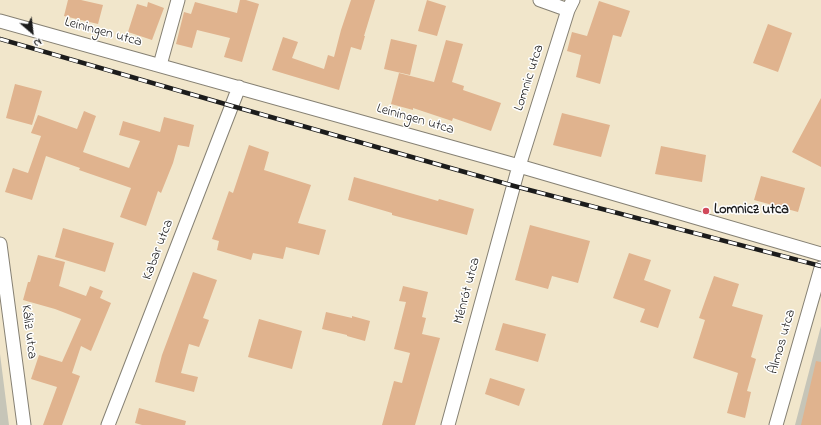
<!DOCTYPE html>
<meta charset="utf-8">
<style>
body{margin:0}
#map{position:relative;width:821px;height:425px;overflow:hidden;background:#f1e6cb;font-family:"Indie Flower",sans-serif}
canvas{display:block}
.north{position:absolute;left:12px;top:12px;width:40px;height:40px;-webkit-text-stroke:3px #fff;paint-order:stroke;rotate:152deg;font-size:11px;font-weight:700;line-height:16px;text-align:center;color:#1c1c1c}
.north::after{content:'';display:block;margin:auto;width:14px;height:18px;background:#1c1c1c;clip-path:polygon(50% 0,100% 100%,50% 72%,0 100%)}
</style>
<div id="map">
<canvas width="821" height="425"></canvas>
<div class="north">N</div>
</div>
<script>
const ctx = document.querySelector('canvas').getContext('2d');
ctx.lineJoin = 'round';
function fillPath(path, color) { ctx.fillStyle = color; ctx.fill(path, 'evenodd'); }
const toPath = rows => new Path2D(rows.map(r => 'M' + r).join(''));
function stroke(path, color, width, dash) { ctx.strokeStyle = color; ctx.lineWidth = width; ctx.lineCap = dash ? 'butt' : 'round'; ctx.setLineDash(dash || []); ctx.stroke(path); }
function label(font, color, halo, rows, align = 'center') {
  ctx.font = font + ' "Indie Flower",sans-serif'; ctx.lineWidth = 3; ctx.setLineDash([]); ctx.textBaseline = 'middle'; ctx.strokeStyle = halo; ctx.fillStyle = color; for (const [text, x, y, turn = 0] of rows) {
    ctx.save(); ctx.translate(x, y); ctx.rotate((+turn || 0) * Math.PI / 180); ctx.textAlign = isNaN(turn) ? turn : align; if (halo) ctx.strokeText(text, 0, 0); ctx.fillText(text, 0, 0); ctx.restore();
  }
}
fillPath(toPath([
 [821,326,821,425,795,425],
 [0,354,9,425,0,425]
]), '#c6c5b8');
fillPath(toPath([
 [68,0,81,0,103,5,98,24,64,16],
 [240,0,246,0,259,4,242,62,224,57,230,38,197,30,192,48,176,44,184,12,191,14,195,2,237,13],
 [351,0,375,0,364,36,365,36,361,50,351,47,339,90,272,70,283,37,298,42,292,58,324,69,328,55,334,57,341,30],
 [427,0,446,6,437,36,418,31],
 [599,1,630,11,621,37,613,35,600,84,576,77,581,55,567,51,572,32,587,36],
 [148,2,164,8,152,40,128,32,137,4,147,7],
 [768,24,792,33,778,72,753,63],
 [391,39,417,45,410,75,384,69],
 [446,40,463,44,452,82,464,86,463,90,501,103,491,131,453,118,452,121,413,108,413,110,391,104,399,73,434,82],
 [15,84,42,91,32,125,6,118],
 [821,98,821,167,792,152],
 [84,111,96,116,83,152,129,168,140,141,119,135,123,121,160,132,164,117,194,125,189,147,178,145,173,163,161,193,158,191,146,226,120,217,131,188,79,170,80,168,46,156,32,200,5,192,13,168,28,173,41,136,31,133,38,115,77,129],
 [562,113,610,125,601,157,553,145],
 [249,145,269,152,264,170,311,185,298,223,326,230,319,255,286,247,283,259,253,253,251,260,217,250,219,241,212,239,229,191,233,193],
 [661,146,706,155,702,182,655,174],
 [761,176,805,188,798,212,754,200],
 [354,177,438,201,439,199,474,209,467,235,392,215,392,213,348,200],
 [530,225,590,241,578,283,552,276,548,289,515,280],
 [63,228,114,243,105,272,55,257],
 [629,253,651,260,644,280,671,290,658,328,640,322,645,309,613,298],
 [38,255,65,262,59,286,86,296,90,286,103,291,100,298,111,303,91,351,81,346,72,373,80,376,62,425,43,425,57,387,31,379,39,355,62,362,81,319,55,309,23,300,28,282,30,282],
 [193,272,217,280,203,318,209,320,199,347,189,344,181,373,198,377,194,392,155,382,162,355],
 [714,276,739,284,732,306,763,315,751,357,756,359,747,391,751,392,745,418,727,413,738,373,693,358,705,320,699,318],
 [403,286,428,292,422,317,426,318,422,334,440,338,415,425,382,425,394,381,402,383,410,353,394,349,406,302,399,301],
 [326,312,352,318,352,316,370,321,365,341,347,336,347,335,322,329],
 [259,319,302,331,292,369,248,357],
 [503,323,546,334,538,362,495,350],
 [816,361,821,362,821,425,801,425],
 [490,378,525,389,519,406,485,394],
 [139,408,186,421,185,425,142,425,135,423]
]), '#e0b38e');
const street = toPath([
 [540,0,568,10],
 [0,21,519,166,821,254],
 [160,65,178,0],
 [0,244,24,425],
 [108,425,239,87],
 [448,425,519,166,568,10,573,0],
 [776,425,821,268]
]);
stroke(street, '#868174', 15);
stroke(street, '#fff', 13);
const rail = toPath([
 [0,39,232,106,514,186,821,266]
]);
stroke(rail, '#1c1c1c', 4.5);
stroke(rail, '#fff', 3, [9]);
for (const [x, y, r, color] of [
 [706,211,4,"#d1495b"]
]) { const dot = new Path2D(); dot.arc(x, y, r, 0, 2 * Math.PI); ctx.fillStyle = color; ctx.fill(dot); stroke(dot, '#fff', 1.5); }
label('14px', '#1c1c1c', '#fff', [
 ["Leiningen utca",103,33,15],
 ["Lomnic utca",530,78,-72],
 ["Leiningen utca",415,120,16],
 ["Kabar utca",159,250,-69],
 ["Ménrót utca",468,291,-75],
 ["Káliz utca",28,332,83],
 ["Álmos utca",783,342,-74]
]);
label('bold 14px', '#1c1c1c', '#fff', [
 ["Lomnicz utca",714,211]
], 'left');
</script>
